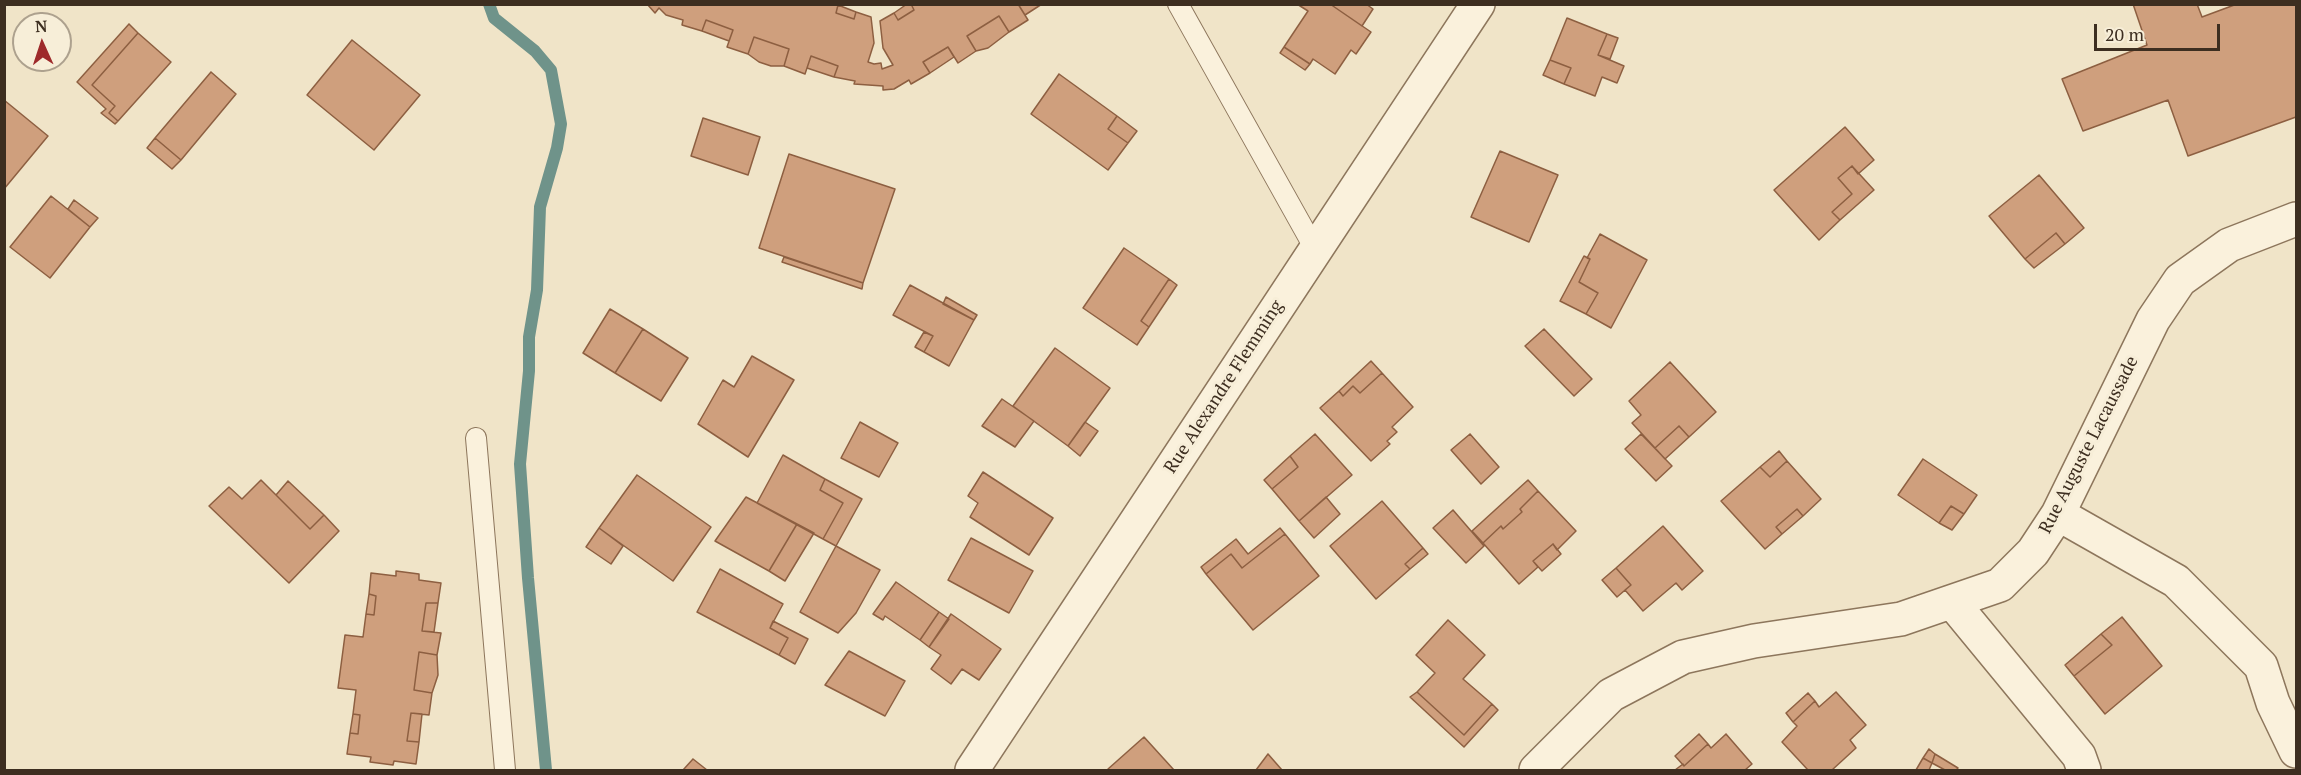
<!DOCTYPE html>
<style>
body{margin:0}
#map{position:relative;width:2301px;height:775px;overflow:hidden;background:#f0e4c8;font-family:"PT Serif",serif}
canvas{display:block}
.frame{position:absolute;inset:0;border:6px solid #3d2e20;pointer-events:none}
.north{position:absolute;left:12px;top:12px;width:60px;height:60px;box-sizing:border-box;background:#f7eed8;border:2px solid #ada18e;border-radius:50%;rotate:357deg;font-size:16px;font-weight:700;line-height:24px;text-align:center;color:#3d2e20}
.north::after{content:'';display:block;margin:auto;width:21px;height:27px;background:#9e2a2b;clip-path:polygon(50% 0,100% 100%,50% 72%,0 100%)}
.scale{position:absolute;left:2094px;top:24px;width:126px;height:27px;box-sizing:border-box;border:3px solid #3d2e20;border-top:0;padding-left:8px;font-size:18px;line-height:21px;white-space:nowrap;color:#3d2e20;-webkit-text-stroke:4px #f7eed8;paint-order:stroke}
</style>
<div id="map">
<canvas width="2301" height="775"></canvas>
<div class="frame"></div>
<div class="north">N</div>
<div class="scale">20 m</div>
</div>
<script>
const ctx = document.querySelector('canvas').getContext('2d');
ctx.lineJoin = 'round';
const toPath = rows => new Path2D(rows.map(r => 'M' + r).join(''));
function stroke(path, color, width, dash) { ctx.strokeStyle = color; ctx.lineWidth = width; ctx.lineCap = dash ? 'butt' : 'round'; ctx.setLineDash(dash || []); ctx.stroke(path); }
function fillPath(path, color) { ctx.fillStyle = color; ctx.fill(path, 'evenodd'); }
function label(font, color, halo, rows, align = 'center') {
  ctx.font = font + ' "PT Serif",serif'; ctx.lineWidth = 6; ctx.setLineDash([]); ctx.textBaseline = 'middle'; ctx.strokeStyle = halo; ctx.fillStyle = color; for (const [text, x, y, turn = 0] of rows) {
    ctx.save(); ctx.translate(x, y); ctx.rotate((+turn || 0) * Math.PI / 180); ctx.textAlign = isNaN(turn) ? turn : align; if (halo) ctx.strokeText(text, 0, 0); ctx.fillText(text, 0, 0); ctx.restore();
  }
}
stroke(toPath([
 [489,4,494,18,535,51,551,70,561,124,557,148,540,207,537,290,529,337,529,371,520,464,528,578,546,770]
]), '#6f938a', 12);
const building = toPath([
 [647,4,836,4,838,5,836,13,854,19,856,12,871,17,874,43,868,62,874,64,881,63,882,69,893,65,883,48,880,21,894,13,898,20,914,10,911,4,1018,4,1028,20,1009,32,999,16,967,36,976,51,958,63,948,47,923,62,930,73,911,84,909,80,894,89,883,90,883,86,854,84,855,81,834,77,838,66,811,56,805,74,784,66,789,49,754,37,748,54,727,47,733,30,706,20,702,31,682,25,683,20,666,15,659,8,655,13,647,4],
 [907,4,911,4,914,10,898,20,894,13,907,4],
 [1018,4,1042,4,1025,15,1018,4],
 [1297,4,1330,4,1371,32,1356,54,1351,50,1335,74,1313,59,1310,64,1284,47,1308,11,1297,4],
 [1330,4,1366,4,1373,9,1362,26,1330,4],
 [2133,4,2197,4,2202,17,2237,4,2296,4,2296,117,2188,156,2168,100,2083,131,2062,79,2147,45,2133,4],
 [838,5,856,12,854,19,836,13,838,5],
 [999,16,1009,32,988,48,976,51,967,36,999,16],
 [1567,18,1607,34,1598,55,1624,66,1617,83,1602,77,1595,96,1564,84,1571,68,1550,60,1567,18],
 [706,20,733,30,729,41,702,31,706,20],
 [129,24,138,33,92,85,115,106,109,113,118,121,115,124,101,113,106,109,77,82,129,24],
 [138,33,171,62,118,121,109,113,115,106,92,85,138,33],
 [1607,34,1618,38,1610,59,1598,55,1607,34],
 [754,37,789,49,784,66,771,66,759,62,748,54,754,37],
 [352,40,420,95,374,150,307,95,352,40],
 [948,47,954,57,930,73,923,62,948,47],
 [1284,47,1310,64,1305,70,1280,53,1284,47],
 [811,56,838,66,834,77,807,68,811,56],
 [1550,60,1571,68,1564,84,1543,75,1550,60],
 [211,72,236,94,181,160,155,138,211,72],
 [1059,74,1117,116,1108,129,1128,143,1108,170,1031,114,1059,74],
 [4,100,48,136,4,189,4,100],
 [1117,116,1137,131,1128,143,1108,129,1117,116],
 [703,118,760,137,748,175,691,156,703,118],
 [1845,127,1874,160,1858,174,1852,166,1838,178,1852,194,1832,212,1840,220,1819,240,1774,190,1845,127],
 [155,138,181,160,172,169,147,148,155,138],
 [1500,151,1558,175,1529,242,1471,217,1500,151],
 [789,154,895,189,863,283,759,248,789,154],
 [1852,166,1874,190,1840,220,1832,212,1852,194,1838,178,1852,166],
 [2039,175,2084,228,2065,244,2056,233,2025,259,1989,216,2039,175],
 [51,196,90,227,50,278,10,247,51,196],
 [74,200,98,218,90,227,68,209,74,200],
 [2056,233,2065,244,2034,268,2025,259,2056,233],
 [1600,234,1647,260,1611,328,1586,314,1598,293,1579,282,1590,259,1587,258,1600,234],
 [1124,248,1169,279,1141,321,1149,327,1137,345,1083,308,1124,248],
 [1584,256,1590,259,1579,282,1598,293,1586,314,1560,301,1584,256],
 [784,257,863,283,862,289,782,262,784,257],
 [1169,279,1177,285,1149,327,1141,321,1169,279],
 [910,285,974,320,949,366,924,352,933,336,893,315,910,285],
 [946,297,977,315,974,320,943,304,946,297],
 [610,309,643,329,615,373,583,353,610,309],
 [643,329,688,358,661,401,615,373,643,329],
 [1544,329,1592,379,1574,396,1525,346,1544,329],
 [924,332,933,336,924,352,915,347,924,332],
 [1055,348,1110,388,1068,446,1013,406,1055,348],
 [752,356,794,380,748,457,698,424,723,380,734,387,752,356],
 [1371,361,1382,373,1360,393,1353,386,1343,396,1339,391,1371,361],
 [1670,362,1716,412,1689,437,1679,426,1655,448,1632,423,1641,415,1629,401,1670,362],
 [1382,373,1413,407,1392,427,1397,432,1387,441,1390,444,1371,461,1320,408,1339,391,1343,396,1353,386,1360,393,1382,373],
 [1002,399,1034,421,1015,447,982,426,1002,399],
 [860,422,898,443,879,477,841,458,860,422],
 [1085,422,1098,431,1080,456,1068,446,1085,422],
 [1679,426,1689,437,1665,459,1655,448,1679,426],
 [1315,434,1352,475,1299,521,1272,489,1298,467,1290,456,1315,434],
 [1470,434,1499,467,1481,484,1451,450,1470,434],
 [1641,434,1672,466,1656,481,1625,449,1641,434],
 [1779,451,1787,461,1770,477,1760,467,1779,451],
 [783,455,825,479,820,490,843,503,823,539,757,503,783,455],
 [1290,456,1298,467,1272,489,1264,480,1290,456],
 [1923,459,1977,495,1964,514,1951,506,1939,523,1898,495,1923,459],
 [1787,461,1821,499,1803,516,1797,509,1776,527,1782,534,1765,549,1721,501,1760,467,1770,477,1787,461],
 [983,472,1053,518,1029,555,970,517,978,503,968,496,983,472],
 [637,475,711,527,673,581,599,528,637,475],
 [825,479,862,499,836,546,823,539,843,503,820,490,825,479],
 [261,480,310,529,324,515,339,531,289,583,209,506,229,487,242,499,261,480],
 [1528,480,1538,491,1520,509,1522,512,1503,529,1501,526,1483,543,1472,531,1528,480],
 [288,481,324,515,310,529,276,495,288,481],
 [1538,491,1576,531,1557,550,1553,544,1533,561,1538,567,1519,584,1483,543,1501,526,1503,529,1522,512,1520,509,1538,491],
 [746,497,797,524,769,571,715,541,746,497],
 [1326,497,1340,514,1314,538,1299,521,1326,497],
 [1382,501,1423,548,1405,564,1410,569,1376,599,1330,546,1382,501],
 [1951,506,1964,514,1952,530,1939,523,1951,506],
 [1797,509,1803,516,1782,534,1776,527,1797,509],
 [1453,510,1484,546,1466,563,1433,528,1453,510],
 [797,524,814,533,785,581,769,571,797,524],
 [1663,526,1703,571,1682,590,1676,583,1643,611,1625,590,1631,585,1616,568,1663,526],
 [599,528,623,546,611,564,586,547,599,528],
 [1280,528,1285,534,1242,568,1231,554,1206,574,1201,567,1236,539,1248,554,1280,528],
 [1285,534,1319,576,1253,630,1206,574,1231,554,1242,568,1285,534],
 [971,538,1033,571,1009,613,948,580,971,538],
 [1553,544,1561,554,1542,571,1533,561,1553,544],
 [836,546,880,570,856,613,838,633,800,612,836,546],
 [1423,548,1428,554,1410,569,1405,564,1423,548],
 [1616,568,1631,585,1617,597,1602,580,1616,568],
 [720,569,783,604,770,628,788,638,779,655,697,612,720,569],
 [396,571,419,574,419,580,441,583,438,603,426,603,422,631,441,633,437,655,419,652,414,690,432,693,429,715,411,713,407,741,419,742,416,764,394,761,393,765,370,762,371,757,347,754,350,733,358,734,360,715,353,714,356,690,338,688,345,635,363,637,366,614,374,615,376,596,369,594,371,573,396,576,396,571],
 [896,582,939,612,920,640,885,616,883,620,873,614,896,582],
 [369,594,376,596,374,615,366,614,369,594],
 [426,603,438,603,434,632,422,631,426,603],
 [939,612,949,619,929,647,920,640,939,612],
 [951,614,1001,649,979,680,962,669,951,684,931,669,941,655,929,647,951,614],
 [2122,617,2162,666,2105,714,2074,676,2112,645,2101,634,2122,617],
 [1448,620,1485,655,1463,679,1492,704,1464,735,1417,692,1435,673,1416,655,1448,620],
 [773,621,808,639,795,664,779,655,788,638,770,628,773,621],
 [2101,634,2112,645,2074,676,2065,665,2101,634],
 [849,651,905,681,885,716,825,685,849,651],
 [419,652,437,655,438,675,432,693,414,690,419,652],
 [1417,692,1464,735,1492,704,1498,710,1464,747,1410,697,1417,692],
 [1836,692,1866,725,1850,740,1856,748,1832,770,1808,770,1782,742,1797,726,1793,722,1815,701,1819,707,1836,692],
 [1808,693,1815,701,1793,722,1786,713,1808,693],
 [411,713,422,714,419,742,407,741,411,713],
 [353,714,360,715,358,734,350,733,353,714],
 [1699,734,1708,744,1684,766,1675,756,1699,734],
 [1726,734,1752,764,1745,770,1675,770,1683,764,1684,766,1708,744,1711,748,1726,734],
 [1144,737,1174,770,1109,770,1108,769,1144,737],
 [1929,749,1935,754,1932,763,1923,758,1929,749],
 [1268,754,1282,770,1256,770,1268,754],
 [1935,754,1958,768,1956,770,1945,770,1932,763,1935,754],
 [1923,758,1932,763,1929,770,1916,770,1923,758],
 [693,759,707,770,683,770,693,759]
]);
fillPath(building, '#cf9f7d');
stroke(building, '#8d5f41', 1.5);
const service = toPath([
 [1178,4,1315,249],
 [476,438,505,770]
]);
const minor = toPath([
 [2058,514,2176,581,2261,666,2273,703,2296,751],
 [1953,603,2079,756,2084,770],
 [972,770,1478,4],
 [1536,770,1611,695,1683,657,1754,641,1901,619,2000,585,2033,552,2058,514,2153,320,2180,280,2229,245,2296,219]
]);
stroke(service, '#8d765c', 22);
stroke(minor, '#8d765c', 36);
stroke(service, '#faf1dc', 20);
stroke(minor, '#faf1dc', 33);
label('18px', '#3d2e20', '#f7eed8', [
 ["Rue Alexandre Flemming",1224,387,-57],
 ["Rue Auguste Lacaussade",2089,445,-63]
]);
</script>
